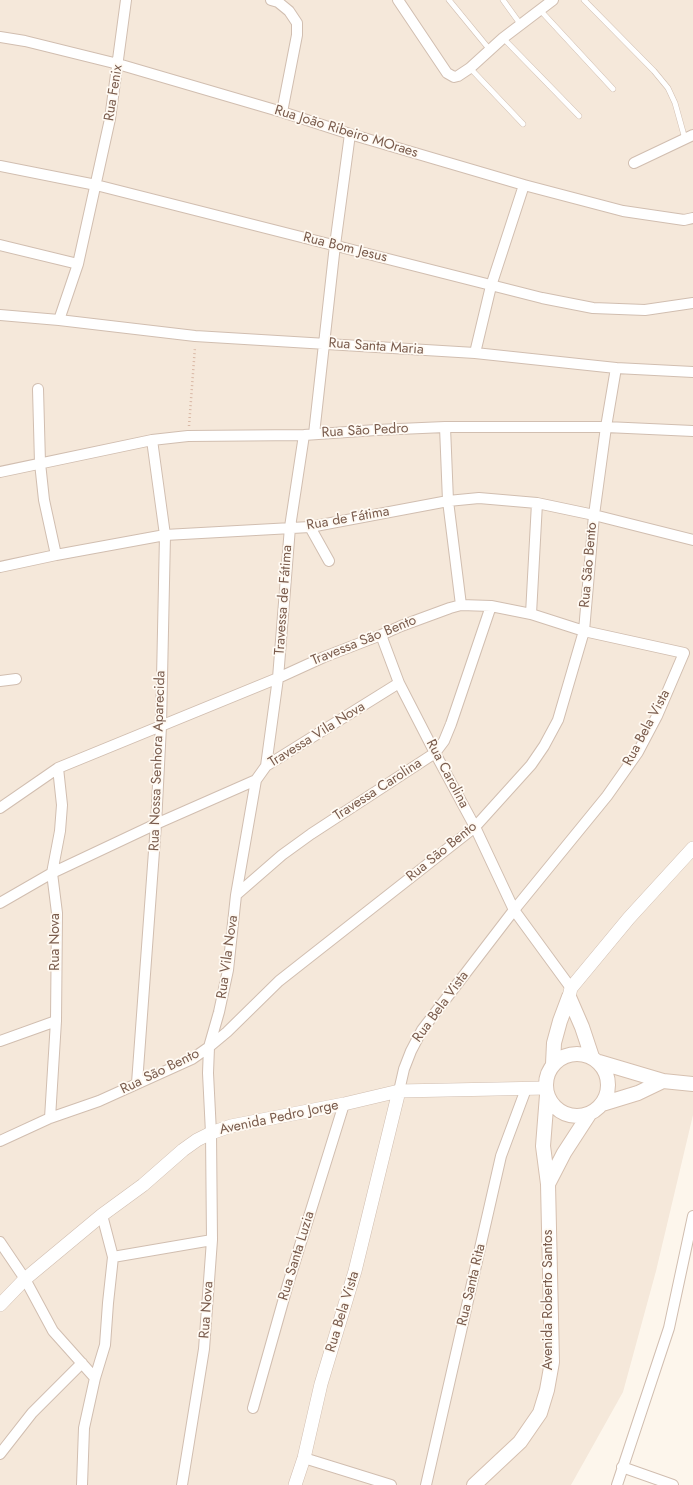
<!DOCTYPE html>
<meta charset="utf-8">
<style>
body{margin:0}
canvas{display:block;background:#fdf6ec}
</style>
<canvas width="693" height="1485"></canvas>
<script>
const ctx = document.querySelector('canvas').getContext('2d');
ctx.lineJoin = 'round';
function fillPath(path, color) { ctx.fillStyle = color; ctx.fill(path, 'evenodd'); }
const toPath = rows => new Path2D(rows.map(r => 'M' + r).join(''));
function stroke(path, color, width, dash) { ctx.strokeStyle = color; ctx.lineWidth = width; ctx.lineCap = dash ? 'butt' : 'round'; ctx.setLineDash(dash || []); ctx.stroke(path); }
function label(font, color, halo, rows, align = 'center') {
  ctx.font = font + ' Jost,sans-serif'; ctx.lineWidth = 3.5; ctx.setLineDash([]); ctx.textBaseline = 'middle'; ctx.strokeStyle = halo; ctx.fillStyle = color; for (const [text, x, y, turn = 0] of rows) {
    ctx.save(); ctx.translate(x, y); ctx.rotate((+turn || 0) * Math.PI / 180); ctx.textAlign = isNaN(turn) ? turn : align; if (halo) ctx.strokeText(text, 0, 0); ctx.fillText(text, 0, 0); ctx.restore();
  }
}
fillPath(toPath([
 [0,0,693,0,693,1115,656,1271,623,1392,571,1485,0,1485]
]), '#f5e8da');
const service = toPath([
 [449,0,490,50],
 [503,0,521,25],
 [584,0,654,71,668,88,675,103,685,139],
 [540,10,613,89],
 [503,38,579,116],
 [470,68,523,124]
]);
const minor = toPath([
 [271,0,278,2,289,11,297,23,297,35,282,112],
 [398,0,447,73,454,77,458,76,470,68,503,38,553,0],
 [0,37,25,41,118,64,282,112,350,134,524,185,623,211,684,220,693,218],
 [634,163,693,135],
 [0,166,96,185,542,298,593,308,645,310,693,303],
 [0,245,78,264],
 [0,315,59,320,195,336,475,353,616,368,693,372],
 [59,320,78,264,110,119,126,0],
 [475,353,491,286,524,185],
 [38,389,40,463,44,500,56,555],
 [445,427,448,501,461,605],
 [314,434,335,245,350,134],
 [0,472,152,440,188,436,304,435,376,430,445,427,606,427,693,431],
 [310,527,329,561],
 [0,567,56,555,165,535,310,527,448,501,479,498,537,503,594,515,693,540],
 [531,614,537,503],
 [381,635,399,683,435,753,475,827,514,910,571,988],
 [0,681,16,679],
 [266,766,278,678,290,527,304,435],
 [0,808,58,768,278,678,324,657,381,635,401,626,450,608,461,605,491,606,531,614,584,631,684,653],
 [236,895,282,855,311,834,435,753,444,741,451,724,491,606],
 [0,903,52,873,156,824,256,780,266,766,399,683],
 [0,1041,56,1021],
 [137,1083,156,824,161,726,165,535,152,440],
 [399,1091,404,1069,411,1051,422,1030,514,910,607,796,638,752,657,716,684,653],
 [50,1118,56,1021,57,913,52,873,60,831,62,805,58,768],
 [0,1141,50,1118,99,1101,192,1059,209,1047,227,1032,279,981,475,827,531,765,544,746,558,720,584,631,594,515,606,427,616,368],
 [0,1242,25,1279,53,1331,95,1378],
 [113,1257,212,1240],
 [253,1408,288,1284,344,1104],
 [0,1454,32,1413,82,1363],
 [304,1458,391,1485],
 [622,1467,673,1485],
 [82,1485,84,1428,95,1378,105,1345,108,1303,113,1257,102,1215],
 [182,1485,204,1349,212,1240,211,1133,208,1073,209,1047,219,1012,228,970,236,895,256,780],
 [426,1485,501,1156,526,1089],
 [617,1485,669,1328,693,1216]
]);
const tertiary = toPath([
 [569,997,571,988,629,918,693,848],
 [0,1305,25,1279,102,1215,143,1185,183,1150,197,1140,211,1133,231,1126,344,1104,399,1091,546,1088],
 [295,1485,304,1458,321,1384,355,1271,399,1091]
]);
const secondary = toPath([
 [569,997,582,1027,592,1057],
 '546 1085a31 31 0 1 1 62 0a31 31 0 1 1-62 0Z',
 [599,1062,663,1081,693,1084],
 [553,1064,554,1043,560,1021,569,997],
 [602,1104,638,1093,663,1081],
 [548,1184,564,1153,590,1113],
 [474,1485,520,1442,540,1413,547,1390,552,1362,548,1184,543,1146,547,1095]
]);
stroke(service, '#d1beb0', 6);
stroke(minor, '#d1beb0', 12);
stroke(tertiary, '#d1beb0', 14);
stroke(secondary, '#d6c0b0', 16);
stroke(toPath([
 [189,426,195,347]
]), '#d9b8a5', 2.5, [1, 3]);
stroke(service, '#fff', 5);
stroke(minor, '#fff', 10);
stroke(tertiary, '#fff', 13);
stroke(secondary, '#fff', 14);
label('14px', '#7a5c4d', '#fffaf3', [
 ["Rua Fenix",114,93,-81],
 ["Rua João Ribeiro MOraes",346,132,17],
 ["Rua Bom Jesus",345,248,14],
 ["Rua Santa Maria",376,347,4],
 ["Rua São Pedro",365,431,-3],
 ["Rua de Fátima",348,519,-10],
 ["Rua São Bento",589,565,-85],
 ["Travessa de Fátima",284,600,-86],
 ["Travessa São Bento",364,641,-22],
 ["Rua Bela Vista",647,728,-62],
 ["Travessa Vila Nova",317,735,-32],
 ["Rua Nossa Senhora Aparecida",158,761,-88],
 ["Rua Carolina",447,774,62],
 ["Travessa Carolina",378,790,-33],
 ["Rua São Bento",442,852,-39],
 ["Rua Nova",56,942,-90],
 ["Rua Vila Nova",228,957,-82],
 ["Rua Bela Vista",441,1007,-54],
 ["Rua São Bento",160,1072,-26],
 ["Avenida Pedro Jorge",279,1118,-12],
 ["Rua Santa Luzia",297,1256,-73],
 ["Rua Santa Rita",472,1285,-77],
 ["Avenida Roberto Santos",549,1300,-90],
 ["Rua Nova",207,1310,-86],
 ["Rua Bela Vista",343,1312,-73]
]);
</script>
